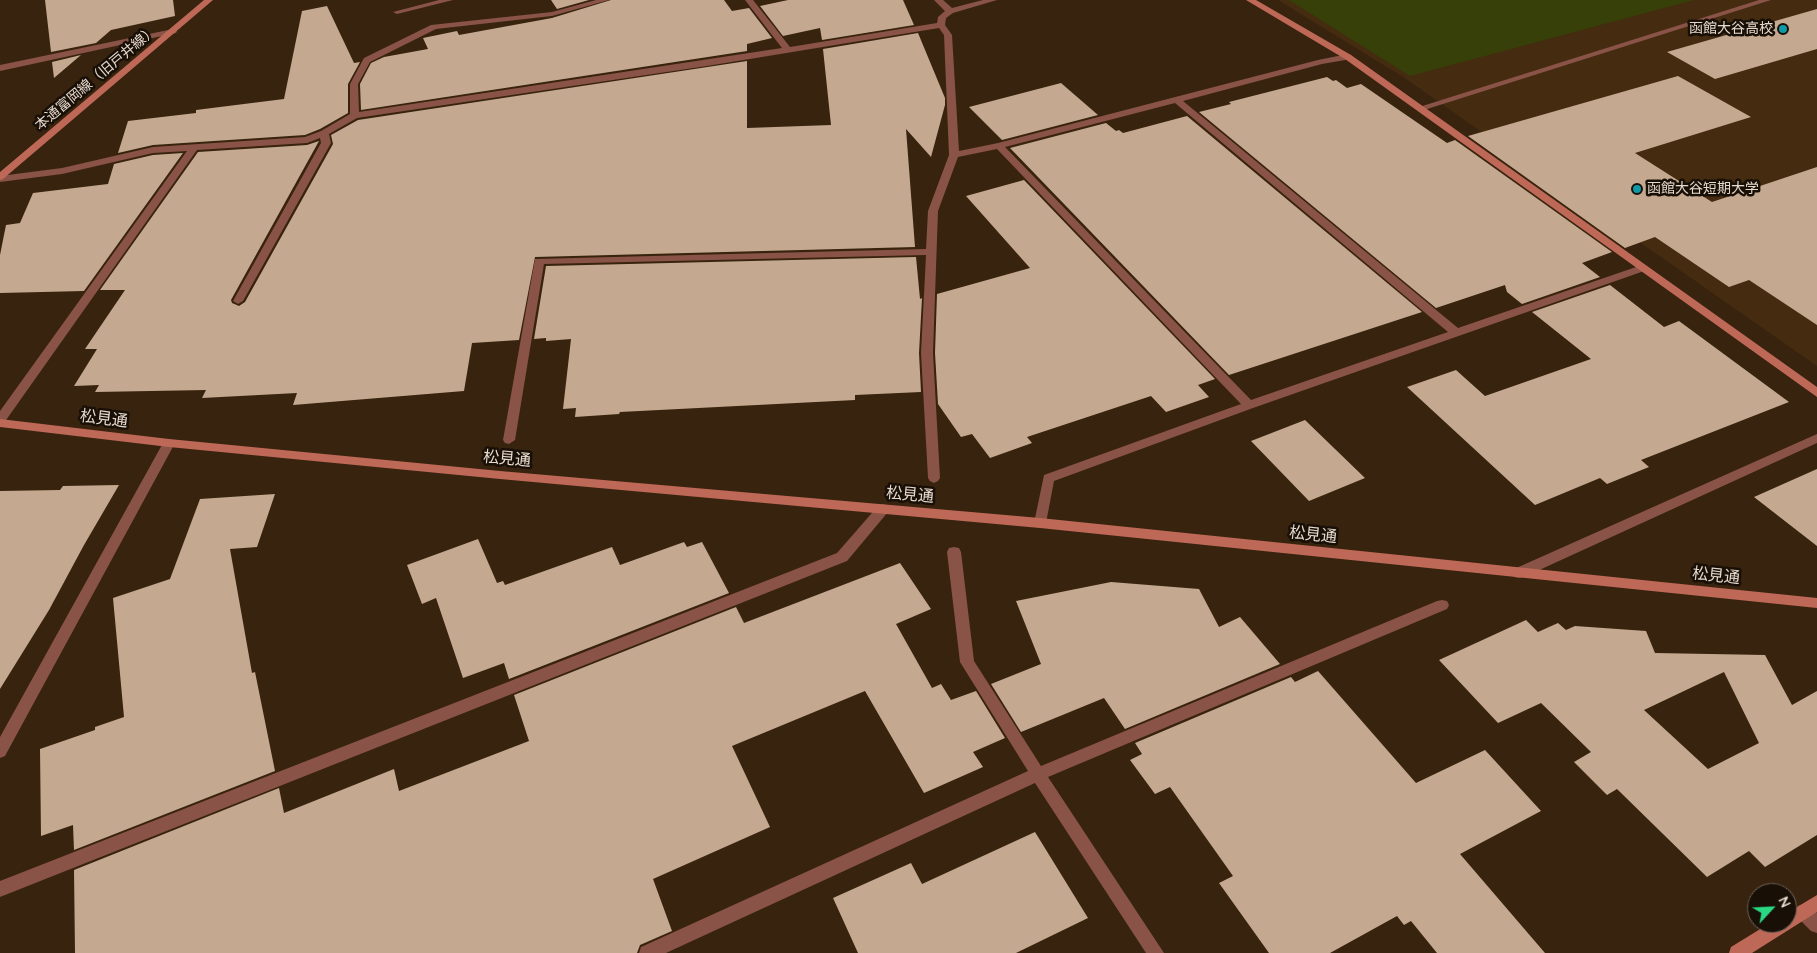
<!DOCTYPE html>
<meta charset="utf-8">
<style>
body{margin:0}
#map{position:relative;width:1817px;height:953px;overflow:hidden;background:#38230e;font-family:Quicksand,sans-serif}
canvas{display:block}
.north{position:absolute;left:1747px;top:883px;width:50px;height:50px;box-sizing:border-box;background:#180f07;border:1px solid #6b6056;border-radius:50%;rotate:65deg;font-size:14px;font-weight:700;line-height:20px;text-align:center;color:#e7d9cc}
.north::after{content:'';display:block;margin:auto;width:18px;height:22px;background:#2ad884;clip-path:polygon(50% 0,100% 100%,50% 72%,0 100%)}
</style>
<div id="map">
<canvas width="1817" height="953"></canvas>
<div class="north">N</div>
</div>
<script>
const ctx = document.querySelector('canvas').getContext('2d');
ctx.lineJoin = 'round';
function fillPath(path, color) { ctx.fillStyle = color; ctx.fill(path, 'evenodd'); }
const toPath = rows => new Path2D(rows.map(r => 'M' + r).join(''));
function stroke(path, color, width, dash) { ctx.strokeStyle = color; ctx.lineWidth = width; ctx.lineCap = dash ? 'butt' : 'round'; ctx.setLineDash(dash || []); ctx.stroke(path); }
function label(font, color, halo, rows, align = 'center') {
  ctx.font = font + ' Quicksand,"Noto Sans JP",sans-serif'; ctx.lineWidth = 5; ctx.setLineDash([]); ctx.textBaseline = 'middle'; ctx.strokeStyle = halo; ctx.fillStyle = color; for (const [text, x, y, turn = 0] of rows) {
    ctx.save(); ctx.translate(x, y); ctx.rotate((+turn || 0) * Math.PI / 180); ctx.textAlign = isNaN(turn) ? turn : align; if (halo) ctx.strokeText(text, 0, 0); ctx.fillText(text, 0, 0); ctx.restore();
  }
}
fillPath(toPath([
 [1278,0,1817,0,1817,366,1403,77]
]), '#452b0f');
fillPath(toPath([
 [1289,0,1694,0,1410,76]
]), '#364008');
fillPath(toPath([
 [45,0,173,0,175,16,111,30,96,43,51,52],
 [551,0,589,0,557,9],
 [611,0,724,0,732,11,749,8,772,38,747,44,747,51,361,110,360,84,371,63,384,57,428,49,423,38,457,31,459,35,552,18],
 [788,0,903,0,914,25,822,40,820,28,783,36,760,6],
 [327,6,354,63,360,62,348,84,348,113,320,129,305,135,153,145,118,153,128,121,196,113,196,110,284,99,302,11],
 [1817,9,1817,49,1715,79,1667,52],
 [918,33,945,98,945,105,931,157,906,129,915,247,535,257,519,340,472,343,464,391,293,405,297,393,202,398,206,390,95,392,99,385,74,386,97,349,85,349,125,290,100,290,198,152,307,145,319,141,231,300,232,303,239,306,245,302,333,144,331,135,358,120,747,61,747,128,831,125,823,49],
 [81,55,54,78,52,62],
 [1678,76,1751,117,1635,153,1712,202,1817,167,1817,325,1749,280,1729,287,1655,237,1625,248,1468,136],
 [1327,77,1333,81,1336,80,1347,88,1361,84,1447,143,1455,140,1612,252,1582,263,1600,277,1522,304,1507,292,1505,285,1436,308,1199,112,1231,104,1229,102],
 [1061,83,1098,115,1002,140,969,107],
 [1187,116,1422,312,1229,375,1010,148,1106,123,1116,131,1119,130,1123,133],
 [183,153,84,291,0,293,0,255,6,225,20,223,33,193,108,184,114,164,153,155],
 [1024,180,1215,379,1198,385,1209,397,1166,412,1151,396,1027,437,1032,443,990,458,972,434,961,437,938,404,935,353,937,294,1030,268,966,196],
 [916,257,920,299,922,298,919,353,921,392,855,395,855,400,620,412,619,414,575,417,576,408,563,409,571,339,546,341,546,338,534,339,546,266],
 [1610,285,1664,327,1679,321,1789,402,1641,460,1649,467,1607,484,1600,478,1535,505,1407,387,1456,370,1485,396,1591,359,1532,312],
 [1305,420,1365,478,1309,501,1251,441],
 [1817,469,1817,546,1754,497],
 [119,485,84,545,49,610,0,689,0,491,60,490,63,486],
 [275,494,257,547,230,549,252,673,255,672,275,771,74,850,73,825,41,836,40,749,95,730,95,727,124,717,113,598,170,579,200,499],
 [478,539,497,583,503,581,505,585,612,547,620,565,684,542,687,547,702,542,729,593,509,679,504,663,463,678,436,598,422,604,407,565],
 [900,563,931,609,896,624,932,688,941,684,951,700,976,691,1005,738,973,752,983,767,924,793,865,691,732,746,770,827,653,879,672,931,640,945,637,953,75,953,74,870,279,788,284,813,394,769,399,791,529,741,514,695,736,607,744,623],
 [1111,582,1199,589,1219,627,1240,617,1280,664,1125,729,1104,698,1021,732,991,684,1041,664,1016,601],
 [1526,620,1538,632,1558,623,1566,630,1575,626,1646,631,1655,653,1765,655,1792,705,1817,691,1817,835,1765,867,1749,851,1707,877,1617,789,1607,795,1574,762,1591,752,1541,703,1498,723,1439,660],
 [1724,672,1759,743,1708,769,1644,710],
 [1318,671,1416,783,1485,750,1541,811,1460,854,1545,953,1437,953,1411,921,1404,925,1397,916,1330,953,1269,953,1219,883,1233,876,1170,787,1155,794,1130,760,1142,754,1135,743,1291,677,1295,682],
 [1035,832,1088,918,1016,953,858,953,833,898,911,863,922,884]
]), '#c4a990');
fillPath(toPath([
 [1759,0,1771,0,1424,110,1418,110,1416,108,1759,0]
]), '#895347');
fillPath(toPath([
 [439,0,453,0,397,14,393,12,439,0],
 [596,0,609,0,552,16,436,29,370,62,358,84,359,112,782,48,745,0,753,0,790,47,937,23,938,17,945,11,934,0,943,0,952,8,983,0,997,0,953,13,946,18,945,25,952,35,959,151,998,143,1318,60,1348,54,1351,55,1351,59,1322,64,1183,101,1458,328,1639,266,1643,265,1648,268,1647,270,1253,408,1054,481,1046,523,1045,526,1040,528,1035,526,1034,523,1044,475,1241,404,997,149,958,157,938,211,933,353,940,478,938,481,934,483,930,481,928,478,921,353,926,255,544,264,515,440,509,444,505,443,503,440,535,259,926,249,928,211,949,155,944,35,939,28,707,66,357,118,329,134,331,143,243,301,238,304,233,301,321,143,320,138,307,143,197,150,4,423,0,424,0,411,187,151,153,153,62,174,0,182,0,176,62,168,153,147,305,137,321,131,350,114,350,84,364,58,431,25,552,12,596,0],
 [1175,103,1448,332,1251,400,1005,147,1175,103],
 [173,29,177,31,176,33,0,71,0,65,173,29],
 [1817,434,1817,443,1524,577,1519,578,1514,577,1512,573,1514,569,1817,434],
 [169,439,175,443,5,756,0,758,0,737,163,443,169,439],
 [883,504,888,506,889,509,888,512,847,561,0,897,0,881,837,553,878,506,883,504],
 [954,547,959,548,961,552,974,661,1041,766,1437,601,1442,600,1447,601,1449,605,1447,609,1048,777,1164,953,1146,953,1035,783,666,953,639,953,641,947,1028,771,960,662,947,552,949,548,954,547],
 [1804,904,1810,906,1817,913,1817,933,1811,931,1798,918,1796,912,1798,906,1804,904]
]), '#895347');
fillPath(toPath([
 [204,0,213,0,3,179,0,180,0,172,204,0],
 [1246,0,1256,0,1351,55,1817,387,1817,397,1345,59,1246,0],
 [0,419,169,439,500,471,1040,518,1817,598,1817,608,1040,528,500,479,169,447,0,427,0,419],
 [1817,895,1817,912,1752,953,1729,953,1731,947,1770,923,1787,923,1787,913,1817,895]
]), '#be6957');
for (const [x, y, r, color] of [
 [1783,29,5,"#0f9aa8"],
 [1637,189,5,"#0f9aa8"]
]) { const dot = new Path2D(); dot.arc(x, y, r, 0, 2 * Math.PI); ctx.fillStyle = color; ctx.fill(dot); stroke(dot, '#180f07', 2); }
label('14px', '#e7d9cc', '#180f07', [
 ["函館大谷高校",1773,29],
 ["函館大谷短期大学",1647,189,"left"]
], 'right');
label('14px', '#e7d9cc', '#180f07', [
 ["本通富岡線（旧戸井線）",96,78,-40]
]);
label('16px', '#e7d9cc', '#180f07', [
 ["松見通",104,419,7],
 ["松見通",507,459,5],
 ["松見通",910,495,5],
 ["松見通",1313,535,6],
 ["松見通",1716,576,6]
]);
</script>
